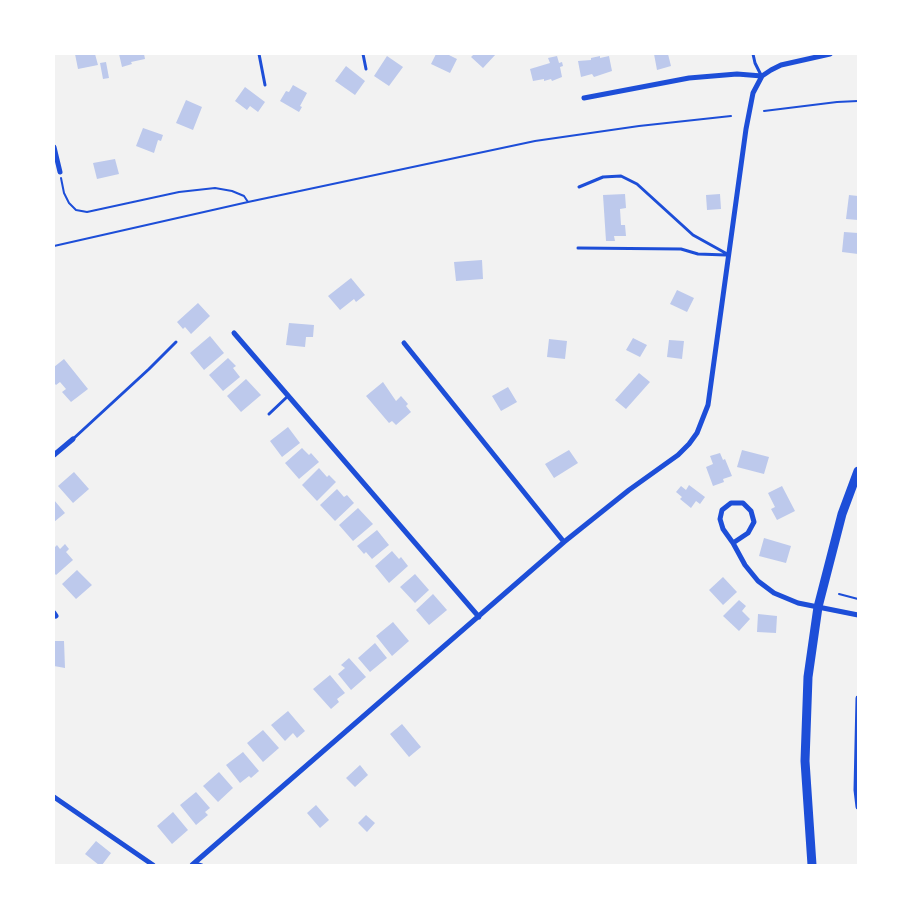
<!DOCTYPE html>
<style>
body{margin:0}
#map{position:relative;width:912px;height:919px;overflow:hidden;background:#f2f2f2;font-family:"Fira Sans Condensed",sans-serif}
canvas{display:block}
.frame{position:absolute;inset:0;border:55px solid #fff;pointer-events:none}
</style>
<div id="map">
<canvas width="912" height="919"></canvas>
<div class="frame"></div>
</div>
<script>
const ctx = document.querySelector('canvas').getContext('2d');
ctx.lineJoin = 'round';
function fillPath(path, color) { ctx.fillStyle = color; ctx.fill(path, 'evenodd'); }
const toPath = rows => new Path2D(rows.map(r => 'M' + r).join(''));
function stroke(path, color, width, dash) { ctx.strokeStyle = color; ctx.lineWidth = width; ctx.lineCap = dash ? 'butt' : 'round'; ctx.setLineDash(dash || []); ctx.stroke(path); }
fillPath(toPath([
 [75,54,95,54,98,65,78,69],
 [119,54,144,54,145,59,131,62,132,64,122,67],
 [436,54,447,54,457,59,450,73,431,64],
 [474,54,496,54,483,68,471,57],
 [654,54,668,54,671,66,657,70],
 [387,56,403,67,389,86,374,76],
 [557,56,559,63,562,62,563,66,560,67,562,77,552,81,551,79,544,81,544,79,533,81,530,69,550,63,548,58],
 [600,56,600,58,609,56,612,71,594,77,592,74,581,77,578,61,591,60,591,58],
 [106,62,109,78,103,79,100,63],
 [346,66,365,81,355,95,335,81],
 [293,85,307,93,300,106,302,107,299,112,280,101,286,91,289,92],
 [245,87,265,102,258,112,250,106,247,110,235,101],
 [186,100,202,107,193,130,176,123],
 [143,128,163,135,161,141,158,140,154,153,136,146],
 [115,159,119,174,97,179,93,163],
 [625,194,626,208,620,209,621,225,625,225,626,236,614,236,615,241,606,241,603,195],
 [720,194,721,209,707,210,706,195],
 [849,195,858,196,858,220,846,219],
 [844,232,858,233,858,254,842,252],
 [482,260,483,279,456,281,454,262],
 [351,278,365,295,356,302,354,299,340,310,328,296],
 [677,290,694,298,687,312,670,304],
 [198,303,210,316,191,334,185,327,183,329,177,322],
 [289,323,314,325,313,337,306,337,305,347,286,345],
 [210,336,224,353,204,370,190,353],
 [633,338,647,345,640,357,626,350],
 [549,339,567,341,565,359,547,357],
 [669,340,684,341,682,359,667,357],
 [228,358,236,366,233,368,240,377,223,391,209,375],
 [64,359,88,389,71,402,62,392,66,389,60,382,56,385,54,383,54,367],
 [639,373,650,382,626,409,615,400],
 [246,379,261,395,241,412,227,396],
 [383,382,396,401,401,396,408,404,406,406,411,412,396,425,392,421,389,423,366,396],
 [508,387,517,402,501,411,492,396],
 [288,427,300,443,282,457,270,441],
 [302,448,309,455,311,453,319,462,299,479,285,463],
 [569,450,578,463,554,478,545,464],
 [742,450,769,457,764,474,737,467],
 [720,453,723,460,725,459,732,476,723,479,724,482,713,486,706,467,713,464,710,456],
 [319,468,327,477,329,475,336,482,317,501,302,485],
 [74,472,89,489,73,503,58,486],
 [689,485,705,497,700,504,696,501,691,508,680,499,682,497,676,492,681,486,686,490],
 [782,486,795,511,777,520,771,509,775,507,768,493],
 [337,489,344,497,347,495,354,503,335,521,320,505],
 [54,500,65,513,54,522],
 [358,508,373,524,353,541,339,525],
 [377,530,389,545,372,559,366,552,364,554,357,546],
 [764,538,791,546,786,563,759,556],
 [65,544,69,549,66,552,73,560,56,575,54,573,54,548,57,545,60,549],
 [392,551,399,559,401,557,408,566,389,583,375,566],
 [77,570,92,585,76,599,62,584],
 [415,574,429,590,415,603,400,587],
 [723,577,737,592,723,605,709,590],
 [433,594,447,610,429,625,416,610],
 [739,600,746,606,742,611,750,619,739,631,723,616],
 [758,614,777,616,776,633,757,632],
 [393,622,409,641,392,656,376,636],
 [54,641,64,641,65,668,54,666],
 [375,643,387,658,370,672,358,658],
 [349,658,366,677,351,690,338,674,345,668,341,665],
 [330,675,345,693,337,699,339,702,331,709,313,689],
 [288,711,305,731,297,738,293,733,285,741,271,725],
 [402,724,421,747,409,757,390,734],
 [263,730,279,748,263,762,247,743],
 [243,752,259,771,251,778,249,776,240,783,226,765],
 [360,765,368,775,355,787,346,778],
 [219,772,233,788,218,802,203,786],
 [196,792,210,808,205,812,208,815,196,825,180,805],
 [316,805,329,820,320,828,307,813],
 [173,812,188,830,172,844,157,826],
 [366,815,375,823,367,832,358,823],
 [96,841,111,853,102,865,99,865,85,854]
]), '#bdc9ec');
stroke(toPath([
 [764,111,837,102,858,101],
 [61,178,64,193,69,203,76,210,87,212,179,192,215,188,232,191,244,196,248,202],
 [54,246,248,202,535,141,639,126,731,116],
 [839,594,858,599]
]), '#1d4ed8', 2);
stroke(toPath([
 [259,54,265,85],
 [363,54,366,69],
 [753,54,755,63,761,75],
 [579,187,603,177,621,176,637,184,693,235,729,255],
 [578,248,681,249,698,254,726,255],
 [269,414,288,396],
 [73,439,149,369,176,342],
 [195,863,202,865]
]), '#1d4ed8', 3);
stroke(toPath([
 [584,98,689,78,737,74,762,76],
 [54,147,60,172],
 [234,333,479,617],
 [404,343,564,542],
 [54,455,73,439],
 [733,543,723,529,720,519,722,510,731,503,743,503,751,511,754,522,748,533,733,543,745,565,758,581,774,593,798,603,858,615],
 [54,613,56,616],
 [858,698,856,790,858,807],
 [54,797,153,865],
 [192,865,564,542,629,490,678,455,689,444,697,433,708,405,746,129,753,93,762,76,771,70,781,65,830,54]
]), '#1d4ed8', 5);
stroke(toPath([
 [812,865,805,761,808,677,818,607,842,514,858,471]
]), '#1d4ed8', 9);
</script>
